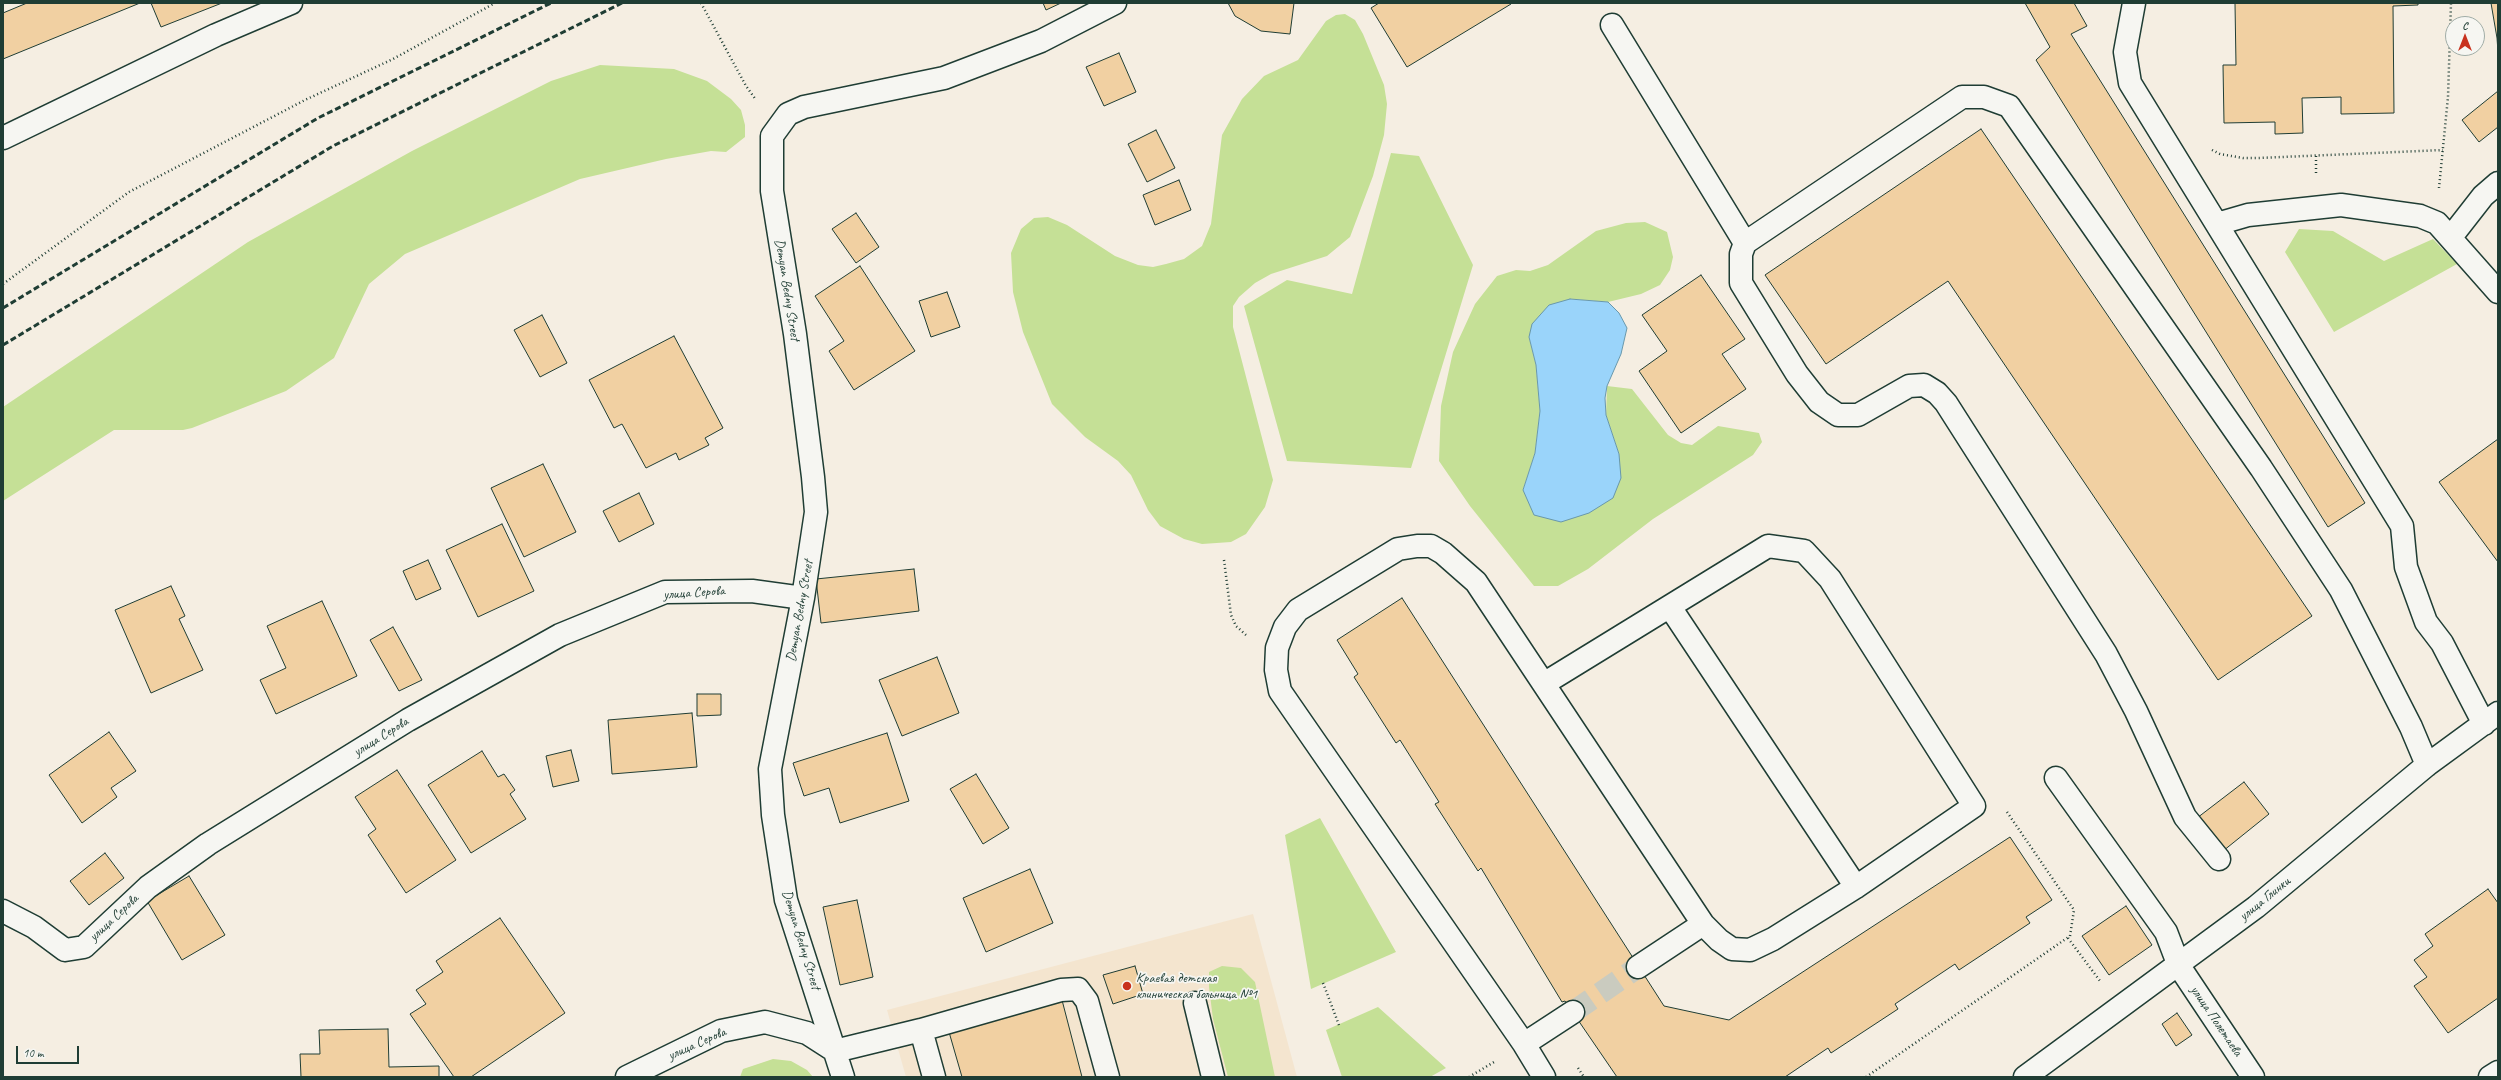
<!DOCTYPE html>
<meta charset="utf-8">
<style>
body{margin:0}
#map{position:relative;width:2501px;height:1080px;overflow:hidden;background:#f5eee2;font-family:Caveat,sans-serif}
canvas{display:block}
.frame{position:absolute;inset:0;border:4px solid #1f3d34;pointer-events:none}
.north{position:absolute;left:2445px;top:16px;width:40px;height:40px;box-sizing:border-box;background:#f6f6f2;border:1px solid #a0aca6;border-radius:50%;rotate:0deg;font-size:11px;font-weight:700;line-height:16px;text-align:center;color:#1f3d34}
.north::after{content:'';display:block;margin:auto;width:14px;height:18px;background:#c8321e;clip-path:polygon(50% 0,100% 100%,50% 72%,0 100%)}
.scale{position:absolute;left:16px;top:1046px;width:63px;height:18px;box-sizing:border-box;border:2px solid #1f3d34;border-top:0;padding-left:5px;font-size:12px;line-height:14px;white-space:nowrap;color:#1f3d34;-webkit-text-stroke:3px #f6f6f2;paint-order:stroke}
</style>
<div id="map">
<canvas width="2501" height="1080"></canvas>
<div class="frame"></div>
<div class="north">С</div>
<div class="scale">10 m</div>
</div>
<script>
const ctx = document.querySelector('canvas').getContext('2d');
ctx.lineJoin = 'round';
function fillPath(path, color) { ctx.fillStyle = color; ctx.fill(path, 'evenodd'); }
const toPath = rows => new Path2D(rows.map(r => 'M' + r).join(''));
function stroke(path, color, width, dash) { ctx.strokeStyle = color; ctx.lineWidth = width; ctx.lineCap = dash ? 'butt' : 'round'; ctx.setLineDash(dash || []); ctx.stroke(path); }
function label(font, color, halo, rows, align = 'center') {
  ctx.font = font + ' Caveat,sans-serif'; ctx.lineWidth = 3.5; ctx.setLineDash([]); ctx.textBaseline = 'middle'; ctx.strokeStyle = halo; ctx.fillStyle = color; for (const [text, x, y, turn = 0] of rows) {
    ctx.save(); ctx.translate(x, y); ctx.rotate((+turn || 0) * Math.PI / 180); ctx.textAlign = isNaN(turn) ? turn : align; if (halo) ctx.strokeText(text, 0, 0); ctx.fillText(text, 0, 0); ctx.restore();
  }
}
fillPath(toPath([
 [1253,914,1297,1077,906,1077,887,1010]
]), '#f4e5cf');
fillPath(toPath([
 [1345,14,1355,20,1363,34,1384,85,1387,104,1384,135,1373,176,1350,237,1327,256,1271,274,1255,283,1239,297,1233,306,1233,327,1273,480,1265,507,1246,534,1231,542,1202,544,1184,539,1160,526,1148,510,1131,475,1118,461,1085,437,1052,404,1023,332,1013,292,1011,253,1021,229,1034,218,1048,217,1067,225,1115,256,1138,265,1153,267,1166,264,1184,259,1202,246,1211,224,1222,135,1242,99,1264,76,1298,60,1326,21,1336,15],
 [600,65,674,69,707,81,731,99,741,110,745,125,745,137,726,152,711,151,666,159,580,179,405,254,369,284,334,358,286,391,192,428,183,430,114,430,3,501,3,407,248,242,412,151,551,81],
 [1391,153,1419,156,1473,265,1411,468,1287,461,1244,306,1287,280,1352,294],
 [1645,222,1667,232,1673,257,1670,270,1660,285,1641,294,1608,302,1570,299,1529,337,1536,365,1540,411,1535,453,1523,490,1619,454,1606,415,1607,386,1632,389,1668,435,1681,443,1692,445,1718,426,1759,433,1762,442,1753,455,1653,519,1588,569,1558,586,1534,586,1470,506,1439,461,1441,406,1453,352,1475,304,1497,276,1516,270,1530,271,1548,265,1596,231,1626,223],
 [2299,229,2333,231,2384,261,2433,239,2457,264,2334,332,2285,252],
 [1320,818,1396,952,1311,989,1285,835],
 [1222,966,1241,968,1255,982,1275,1077,1228,1077,1213,1019,1209,987,1209,972],
 [1378,1007,1446,1068,1430,1077,1342,1077,1326,1030],
 [773,1059,791,1061,807,1070,813,1077,740,1077,743,1069]
]), '#c5e096');
const water = toPath([
 [1570,299,1608,302,1619,313,1627,328,1621,354,1607,386,1605,398,1606,415,1619,454,1621,478,1613,498,1589,513,1561,522,1534,515,1523,490,1535,453,1540,411,1536,365,1529,337,1532,324,1549,305,1570,299]
]);
fillPath(water, '#9ad4fa');
stroke(water, '#6998ab', 1);
const building = toPath([
 [27,3,140,3,3,59,3,13,27,3],
 [151,3,222,3,161,27,151,3],
 [1043,3,1061,3,1046,10,1043,3],
 [1228,3,1294,3,1290,34,1261,31,1235,16,1228,3],
 [1379,3,1510,3,1511,4,1407,67,1371,8,1379,3],
 [2025,3,2074,3,2087,26,2071,34,2365,503,2328,527,2036,60,2050,47,2025,3],
 [2235,3,2418,3,2418,5,2393,6,2394,113,2341,114,2341,97,2302,98,2303,133,2275,134,2275,122,2224,123,2223,65,2236,65,2235,3],
 [2491,3,2498,3,2498,52,2497,38,2491,3],
 [1119,53,1136,92,1104,106,1086,67,1119,53],
 [2498,91,2498,127,2479,142,2462,120,2498,91],
 [1981,129,2312,616,2218,680,1948,281,1826,364,1765,275,1981,129],
 [1156,130,1175,168,1147,182,1128,144,1156,130],
 [1179,180,1191,210,1155,225,1143,195,1179,180],
 [856,213,879,247,856,263,832,229,856,213],
 [860,266,915,351,854,390,829,351,844,341,815,296,860,266],
 [1701,275,1745,339,1722,354,1746,389,1681,433,1639,371,1667,351,1642,315,1701,275],
 [947,292,960,327,931,337,919,301,947,292],
 [542,315,567,363,540,377,514,330,542,315],
 [674,336,723,428,705,438,709,445,679,460,676,453,646,468,622,424,614,428,589,380,674,336],
 [2498,439,2498,562,2439,482,2498,439],
 [543,464,576,532,524,557,491,488,543,464],
 [639,493,654,524,619,542,603,511,639,493],
 [502,524,534,591,478,617,446,550,502,524],
 [428,560,441,589,416,600,403,571,428,560],
 [914,569,919,611,821,623,816,579,914,569],
 [171,586,185,616,179,619,203,670,151,693,115,610,171,586],
 [1402,598,1664,1006,1729,1020,2010,837,2052,900,2026,917,2030,923,1959,970,1955,964,1895,1004,1898,1009,1831,1053,1828,1048,1785,1077,1617,1077,1565,1001,1562,1002,1481,868,1478,871,1435,804,1439,802,1400,740,1396,743,1354,677,1358,674,1337,640,1402,598],
 [322,601,357,676,276,714,260,680,286,668,267,626,322,601],
 [393,627,422,680,399,691,370,640,393,627],
 [937,657,959,713,902,736,879,680,937,657],
 [697,694,721,694,721,715,697,716,697,694],
 [692,713,697,767,612,774,608,720,692,713],
 [109,732,136,771,111,788,117,797,82,823,49,775,109,732],
 [887,733,909,801,840,823,829,788,804,796,793,763,887,733],
 [571,750,579,781,553,787,546,756,571,750],
 [482,751,498,777,504,774,515,790,510,794,526,819,471,853,428,785,482,751],
 [397,770,456,860,406,893,368,835,376,829,355,797,397,770],
 [976,774,1009,828,983,844,950,789,976,774],
 [2244,782,2269,814,2223,851,2197,818,2244,782],
 [105,853,124,878,89,905,70,881,105,853],
 [1030,869,1053,923,986,952,963,898,1030,869],
 [189,876,225,935,182,960,147,901,189,876],
 [2488,889,2498,903,2498,998,2448,1033,2414,986,2427,977,2414,960,2433,946,2425,934,2488,889],
 [857,900,873,977,840,985,823,907,857,900],
 [2126,906,2152,945,2109,975,2082,936,2126,906],
 [500,918,565,1013,471,1077,454,1077,410,1014,426,1004,416,990,443,972,436,961,500,918],
 [1135,966,1143,994,1113,1004,1103,975,1135,966],
 [1062,1000,1082,1077,962,1077,949,1032,1062,1000],
 [2177,1013,2192,1035,2176,1046,2162,1024,2177,1013],
 [388,1029,389,1067,439,1066,439,1077,301,1077,300,1054,320,1054,319,1030,388,1029]
]);
fillPath(building, '#f1d0a2');
stroke(building, '#1f3d34', 1);
stroke(toPath([
 [1573,1012,1638,967]
]), '#cacbbf', 22, [22, 11]);
const minor = toPath([
 [2134,3,2125,52,2130,83,2402,526,2406,567,2426,622,2442,643,2484,724],
 [1612,25,1745,243,1962,97,1984,97,2009,106,2261,468,2341,590,2411,727,2427,765],
 [3,138,216,35,291,3],
 [2217,224,2248,215,2341,205,2420,216,2437,223,2498,292],
 [2451,237,2483,196,2498,183],
 [1745,243,1741,254,1741,283,1797,374,1819,402,1838,415,1858,415,1909,386,1924,385,1937,393,1946,403,2106,654,2136,711,2185,817,2219,859],
 [1670,607,1856,887],
 [2056,778,2166,932,2179,966,2253,1077],
 [3,911,34,927,65,950,84,947,148,887,208,844,408,720,560,635,665,592,752,591,803,598],
 [1638,967,1703,924],
 [1195,1003,1213,1077],
 [921,1030,934,1077],
 [1524,1044,1573,1012],
 [835,1051,921,1030,1061,990,1078,989,1087,1001,1108,1077],
 [627,1077,721,1031,765,1022,807,1033,835,1051],
 [843,1077,786,900,773,815,770,769,803,598,816,512,813,477,795,334,772,191,772,136,788,114,804,107,944,78,1041,41,1115,3],
 [1544,1077,1524,1044,1280,691,1276,670,1277,648,1285,627,1298,610,1398,549,1417,546,1431,546,1443,553,1476,582,1703,924,1719,940,1732,949,1750,950,1773,939,1856,887,1974,806,1830,579,1804,551,1768,546,1545,683],
 [2025,1077,2256,907,2427,765,2498,713],
 [2490,1077,2498,1072]
]);
stroke(minor, '#1f3d34', 25);
stroke(toPath([
 [701,3,746,86,756,100],
 [2212,150,2220,154,2243,158,2259,158,2443,150],
 [2316,156,2316,174],
 [2439,188,2448,97,2451,3],
 [3,284,129,192,305,100,393,59,495,3],
 [1224,560,1231,615,1236,626,1246,635],
 [2068,938,2100,981],
 [1323,983,1339,1025],
 [1578,1068,1584,1077],
 [1469,1077,1494,1062],
 [1866,1077,2070,936,2074,910,2007,812]
]), '#1f3d34', 2.5, [1, 3]);
stroke(minor, '#f6f6f2', 22);
stroke(toPath([
 [3,308,318,118,551,3],
 [3,345,333,146,622,3]
]), '#1f3d34', 3, [6, 3]);
for (const [x, y, r, color] of [
 [1127,986,5,"#c8321e"]
]) { const dot = new Path2D(); dot.arc(x, y, r, 0, 2 * Math.PI); ctx.fillStyle = color; ctx.fill(dot); stroke(dot, '#f6f6f2', 1.5); }
label('14px', '#1f3d34', '#f6f6f2', [
 ["Demyan Bedny Street",787,290,81],
 ["улица Серова",694,593,-4],
 ["Demyan Bedny Street",800,611,-80],
 ["улица Серова",381,737,-32],
 ["улица Глинки",2265,899,-39],
 ["улица Серова",114,918,-43],
 ["Demyan Bedny Street",801,940,73],
 ["улица Полетаева",2216,1021,56],
 ["улица Серова",697,1044,-24]
]);
label('14px', '#1f3d34', '#f6f6f2', [
 ["Краевая детская",1136,978],
 ["клиническая больница №1",1136,994]
], 'left');
</script>
